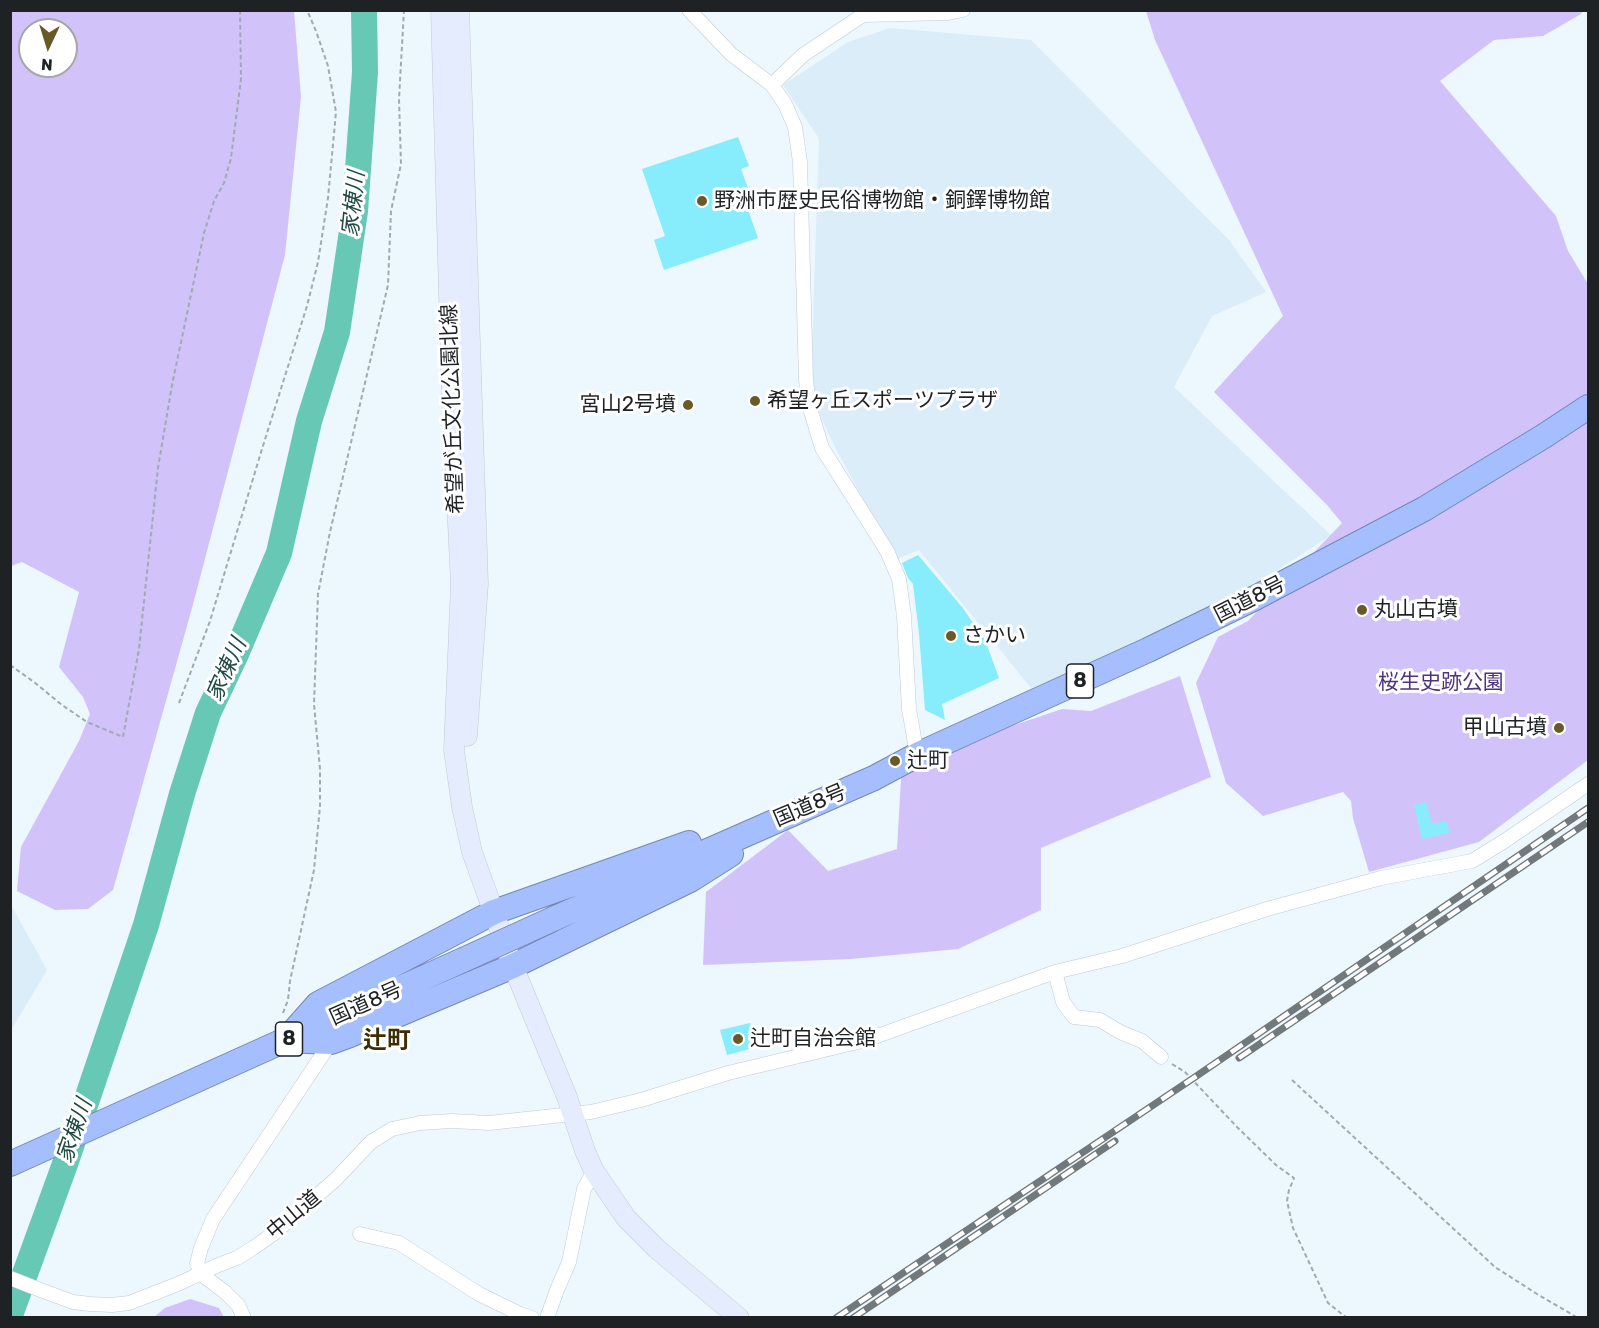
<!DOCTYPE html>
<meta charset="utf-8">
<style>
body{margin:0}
#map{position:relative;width:1599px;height:1328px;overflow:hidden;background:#ecf7fe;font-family:Rubik,sans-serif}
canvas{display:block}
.frame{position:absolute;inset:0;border:12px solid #1e2224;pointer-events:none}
.north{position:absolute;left:18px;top:18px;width:60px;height:60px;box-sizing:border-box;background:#fff;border:2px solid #a5a7a7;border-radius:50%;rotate:184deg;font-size:16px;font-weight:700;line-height:24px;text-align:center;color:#1e2224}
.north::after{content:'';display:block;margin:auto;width:21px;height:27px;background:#695926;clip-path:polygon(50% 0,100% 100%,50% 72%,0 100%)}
</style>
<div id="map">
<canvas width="1599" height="1328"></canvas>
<div class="frame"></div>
<div class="north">N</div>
</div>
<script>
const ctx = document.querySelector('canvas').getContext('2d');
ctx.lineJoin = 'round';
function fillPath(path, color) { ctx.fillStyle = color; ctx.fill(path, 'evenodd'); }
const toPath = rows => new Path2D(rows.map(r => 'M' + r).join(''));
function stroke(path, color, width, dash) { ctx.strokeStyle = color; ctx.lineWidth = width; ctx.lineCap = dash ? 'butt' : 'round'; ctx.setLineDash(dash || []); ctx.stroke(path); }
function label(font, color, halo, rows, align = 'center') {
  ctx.font = font + ' Rubik,"Noto Sans JP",sans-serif'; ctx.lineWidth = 6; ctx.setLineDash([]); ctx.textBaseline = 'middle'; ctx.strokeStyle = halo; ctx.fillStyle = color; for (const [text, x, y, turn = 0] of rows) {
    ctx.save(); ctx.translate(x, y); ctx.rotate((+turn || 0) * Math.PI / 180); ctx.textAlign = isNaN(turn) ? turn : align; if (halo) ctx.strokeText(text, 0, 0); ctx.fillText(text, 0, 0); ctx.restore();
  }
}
fillPath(toPath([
 [890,28,1031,40,1229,240,1266,292,1212,316,1174,387,1331,535,1246,591,1074,671,1031,688,919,550,895,560,833,443,817,409,811,376,819,142,818,137,783,85,848,42],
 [11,905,47,970,11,1030,10,1030]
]), '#dbedf9');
fillPath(toPath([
 [10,11,294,11,301,97,285,255,192,608,113,890,88,909,55,910,17,891,21,847,79,741,90,714,83,697,59,667,79,592,22,562,11,566],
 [30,30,66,30,66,66,30,66],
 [1146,11,1583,11,1581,14,1543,36,1494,40,1440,81,1556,216,1568,251,1588,284,1588,760,1479,842,1369,872,1353,818,1351,801,1343,792,1263,816,1226,783,1196,683,1218,637,1248,621,1342,523,1327,505,1214,392,1283,316,1155,40],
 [1180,676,1211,777,1041,848,1041,910,958,949,851,959,703,965,706,892,788,830,828,871,897,849,902,763,1062,709,1091,711],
 [190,1299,219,1308,224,1317,154,1317,165,1308]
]), '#d1c3fa');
stroke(toPath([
 [10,1315,65,1164,146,925,182,794,208,713,236,654,279,553,309,421,337,332,355,211,365,72,364,10]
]), '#67c8b5', 26);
fillPath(toPath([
 [738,137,749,166,741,169,753,202,746,204,758,238,664,270,654,240,665,236,642,169],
 [918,555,962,607,985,640,999,678,942,704,945,720,925,710,919,633,913,584,908,578,902,563],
 [1426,802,1432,824,1446,821,1450,833,1422,839,1414,805],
 [750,1023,757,1047,727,1055,720,1030]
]), '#87ecfb');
const street = toPath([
 [689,10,731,54,772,85,785,104,795,127,800,162,806,380,809,405,822,448,887,551,899,579,904,616,909,709,917,755],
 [772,85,803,55,863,15,948,13,963,10],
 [1055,972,1063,1002,1074,1017,1100,1020,1120,1032,1142,1041,1161,1057],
 [360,1234,399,1243,479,1294,520,1314,532,1318],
 [10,1278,43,1291,73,1302,90,1304,112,1305,129,1303,178,1284,216,1266,237,1258,253,1248,273,1234,336,1179,371,1142,392,1129,420,1123,452,1121,489,1123,591,1112,641,1100,728,1073,866,1040,1055,972,1122,956,1267,909,1381,878,1472,861,1503,842,1588,784],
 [244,1318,238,1305,225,1292,201,1274,197,1263,201,1248,213,1219,331,1042],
 [547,1318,557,1290,569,1262,584,1189,594,1171]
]);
const secondary = toPath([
 [441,10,452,401,461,584,454,750,462,807,472,852,513,966,567,1097,585,1151,594,1171,626,1218,657,1249,739,1318],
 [459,10,478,584,467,736]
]);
const highway = toPath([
 [553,919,874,778,917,755,1148,650,1255,598,1424,509,1544,436,1588,407],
 [286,1040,318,1004,494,912,689,843],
 [286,1040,331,1042,350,1035,513,966,690,880,731,854],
 [10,1164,463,960]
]);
stroke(street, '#c0cbd2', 15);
stroke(secondary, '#c0cbd2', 21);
stroke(highway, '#7687b1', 26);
stroke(toPath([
 [10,665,34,682,62,705,87,722,123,737,139,649,158,468,172,385,204,233,214,201,224,183,231,158,241,79,240,10],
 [179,703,210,621,262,449,307,306,318,262,328,198,336,112,328,66,316,31,307,10],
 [283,1013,288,1000,290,981,314,870,320,806,320,769,314,704,318,594,330,532,388,285,391,211,401,164,399,99,404,10],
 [1172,1064,1185,1072,1237,1127,1276,1165,1294,1178,1289,1190,1287,1201,1293,1228,1328,1303,1347,1318],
 [1292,1080,1495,1267,1537,1294,1578,1318]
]), '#a1aaaf', 2, [4.5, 3]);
stroke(street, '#fff', 14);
stroke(secondary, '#e4ecfe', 20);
stroke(highway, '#a5befd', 24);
const rail = toPath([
 [1239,1058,1588,822],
 [836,1318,1198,1075,1588,808],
 [853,1318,1115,1141]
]);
stroke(rail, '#72797d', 7);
stroke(rail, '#fff', 4.5, [14]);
const highwayBridge = toPath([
 [463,960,553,919]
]);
stroke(highwayBridge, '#7687b1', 26, []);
stroke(highwayBridge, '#a5befd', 24);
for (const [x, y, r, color] of [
 [702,201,6,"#695926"],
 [755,401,6,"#695926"],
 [688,405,6,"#695926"],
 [1362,610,6,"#695926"],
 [951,636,6,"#695926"],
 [1559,728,6,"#695926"],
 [895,761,6,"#695926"],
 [738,1039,6,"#695926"]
]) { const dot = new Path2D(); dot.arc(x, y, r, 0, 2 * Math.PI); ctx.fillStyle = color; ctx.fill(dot); stroke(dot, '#fff', 2); }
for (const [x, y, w] of [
 [1080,681,27],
 [289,1039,27]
]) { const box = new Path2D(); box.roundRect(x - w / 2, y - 17, w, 34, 4.5); ctx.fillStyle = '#fff'; ctx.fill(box); stroke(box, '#1e2224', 1.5); }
label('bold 20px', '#1e2224', null, [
 ["8",1080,681],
 ["8",289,1039]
]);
label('21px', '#1e2224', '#fff', [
 ["野洲市歴史民俗博物館・銅鐸博物館",714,201],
 ["希望ヶ丘スポーツプラザ",767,401],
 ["宮山2号墳",676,405,"right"],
 ["丸山古墳",1374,610],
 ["さかい",963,636],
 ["甲山古墳",1547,728,"right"],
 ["辻町",907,761],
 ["辻町自治会館",750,1039]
], 'left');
label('21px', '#1e2224', '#fff', [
 ["希望が丘文化公園北線",453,409,-92],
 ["国道8号",1250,600,-27],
 ["国道8号",810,806,-23],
 ["国道8号",366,1004,-24],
 ["中山道",294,1215,-40]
]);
label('21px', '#4f3381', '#fff', [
 ["桜生史跡公園",1441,683]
]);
label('italic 22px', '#204b43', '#fff', [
 ["家棟川",354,204,-84],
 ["家棟川",227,670,-66],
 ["家棟川",75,1131,-71]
]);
label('bold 24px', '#3c2f04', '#fff', [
 ["辻町",387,1041]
]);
</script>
